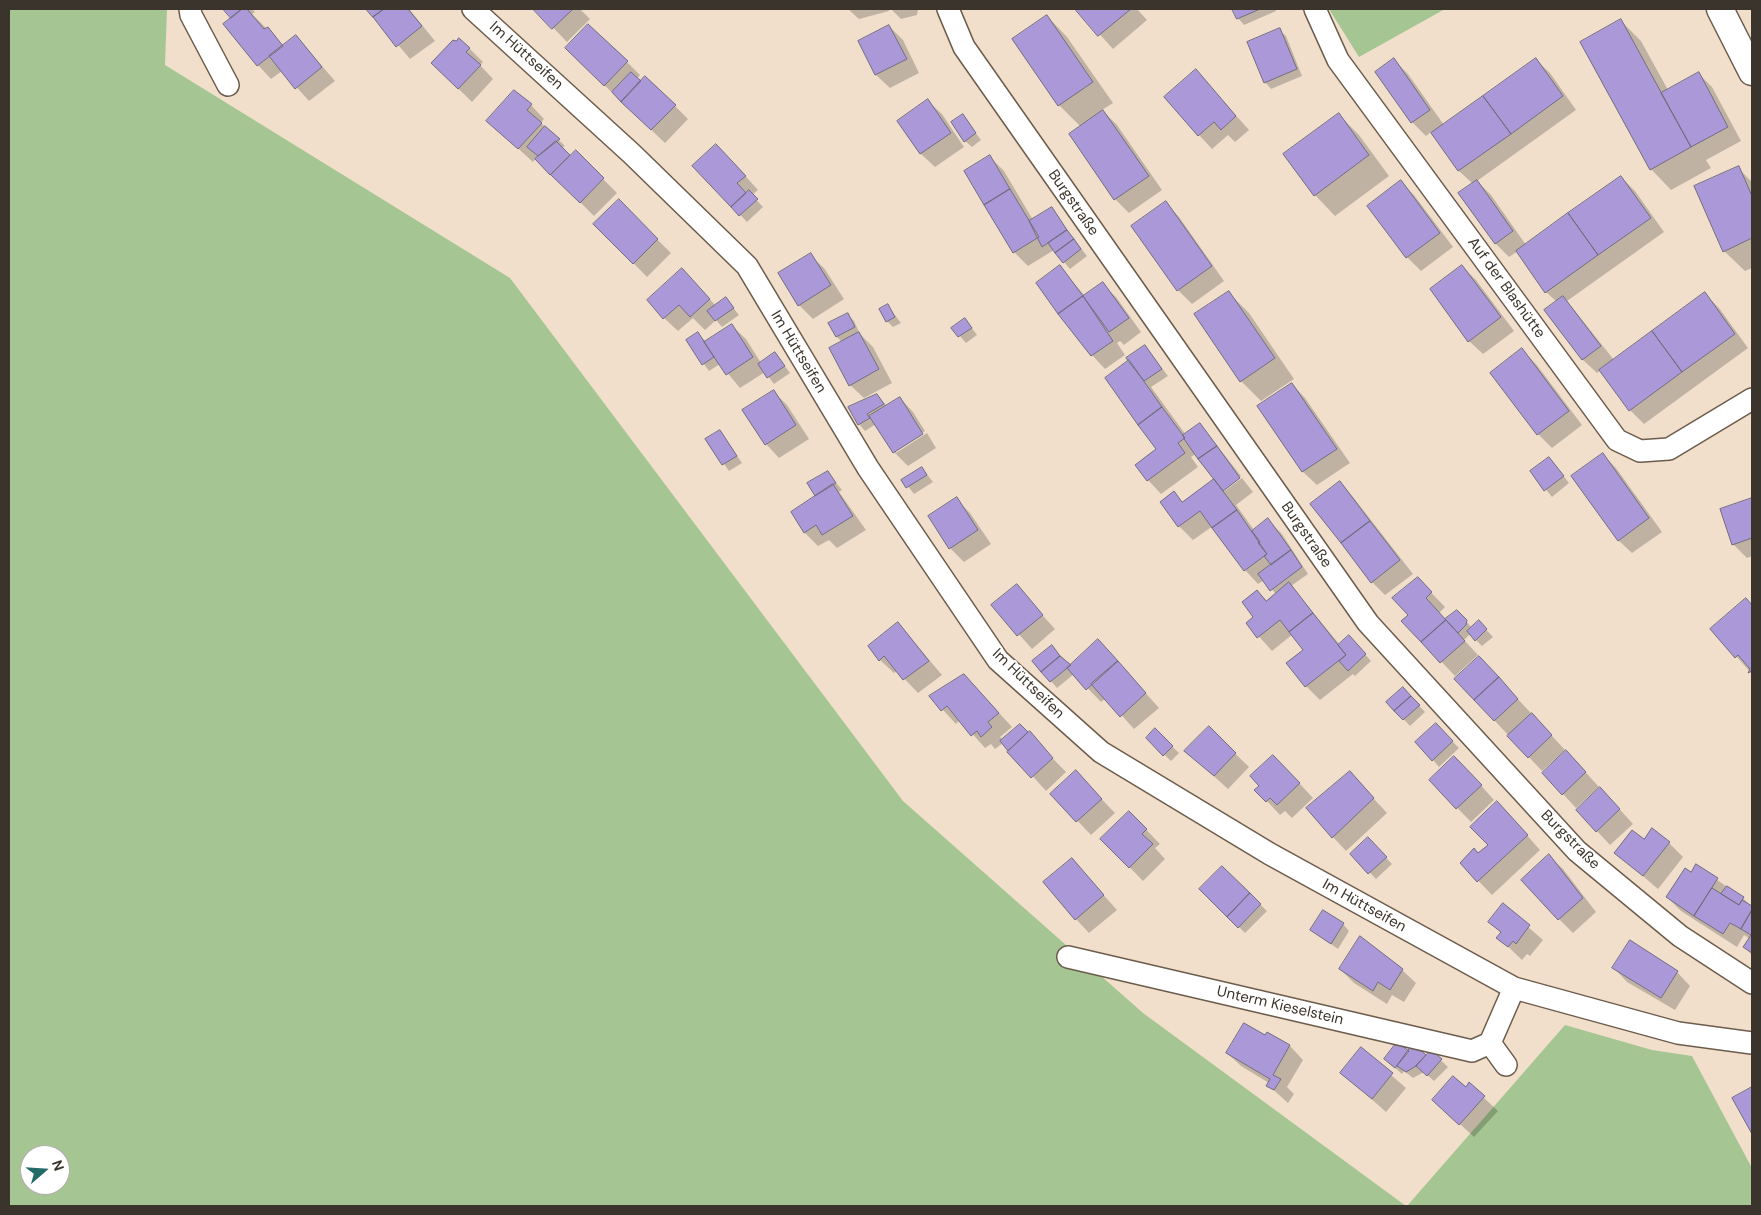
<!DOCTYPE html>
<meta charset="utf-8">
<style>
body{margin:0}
#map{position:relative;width:1761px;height:1215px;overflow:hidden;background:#f1dfcc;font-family:"DM Sans",sans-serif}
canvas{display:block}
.frame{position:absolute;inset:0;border:10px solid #3b342c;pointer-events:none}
.north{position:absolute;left:20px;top:1145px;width:50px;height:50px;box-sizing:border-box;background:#fff;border:1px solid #b1aeab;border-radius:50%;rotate:71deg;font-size:14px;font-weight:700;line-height:20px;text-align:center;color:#3b342c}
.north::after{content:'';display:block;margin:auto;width:18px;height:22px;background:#226c68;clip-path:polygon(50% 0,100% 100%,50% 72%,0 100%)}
</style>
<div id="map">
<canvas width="1761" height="1215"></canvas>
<div class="frame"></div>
<div class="north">N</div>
</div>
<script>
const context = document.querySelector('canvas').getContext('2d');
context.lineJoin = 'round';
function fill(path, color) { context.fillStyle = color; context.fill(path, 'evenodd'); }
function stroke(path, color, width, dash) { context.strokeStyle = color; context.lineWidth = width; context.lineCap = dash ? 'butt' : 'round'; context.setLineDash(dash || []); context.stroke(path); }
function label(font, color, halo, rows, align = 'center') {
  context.font = font + ' "DM Sans",sans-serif'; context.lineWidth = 4; context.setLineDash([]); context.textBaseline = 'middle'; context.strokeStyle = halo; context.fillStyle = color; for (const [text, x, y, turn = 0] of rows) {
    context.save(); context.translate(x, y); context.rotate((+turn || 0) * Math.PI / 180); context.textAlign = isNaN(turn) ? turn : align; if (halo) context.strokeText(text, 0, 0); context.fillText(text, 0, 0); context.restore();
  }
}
fill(new Path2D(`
 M9,9H167L165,65L510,278L903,801L1143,1013L1406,1206H9ZM30,1155H60V1185H30Z
 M1329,9H1445L1359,57Z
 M1565,1025L1652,1050L1692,1056L1752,1168V1206H1407Z`), '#a5c692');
fill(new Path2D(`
 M225,9H252L255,12L252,14L284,46L296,36L335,81L309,101L282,71L271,79L258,65L232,18Z
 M368,9H409L435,41L410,59Z
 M535,9H580L590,19L567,42Z
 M848,9H888L889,11L859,19Z
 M891,9H918L917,15L901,19Z
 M1077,9H1137L1147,20L1113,49Z
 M1234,9H1275L1276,11L1244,25L1238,18Z
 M1047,16L1067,37L1113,103L1102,110L1117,125L1162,190L1129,213L1115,199L1081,127L1059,105Z
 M1621,21L1641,41L1668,90L1699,74L1712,87L1741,141L1706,160L1711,168L1671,190L1651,169Z
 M889,26L903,40L919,73L890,88L876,75L859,41Z
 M1279,30L1286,36L1302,76L1271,89L1265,82Z
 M469,48L483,62L480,65L493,79L472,102L432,63Z
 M1394,60L1408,74L1444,125L1536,60L1550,73L1576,110L1477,181L1491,195L1526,245L1621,177L1635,191L1664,232L1567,301L1614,360L1705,294L1719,308L1748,348L1644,424L1630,410L1601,370L1597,373L1583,360L1546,310L1557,302L1546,292L1518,251L1509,257L1496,244L1473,184L1459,171L1431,132L1426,136L1412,122L1377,72Z
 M580,62H627L640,75L637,79L675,106L688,119L665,143Z
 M1196,71L1249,130L1235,142L1228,135L1212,149L1199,135Z
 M928,101L942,114L964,147L935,167L921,154L899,121Z
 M531,105L544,119L541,123L565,146L561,148L571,158L576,152L617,193L594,216L536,158L533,162L488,121Z
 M1339,115L1359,135L1389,176L1335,216L1315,195Z
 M963,116L981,140L972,147L965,141Z
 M990,157L1004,171L1033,220L1051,209L1087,256L1070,269L1054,250L1028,266L1014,252Z
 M730,159L758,190L752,195L763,207L747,222L694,166Z
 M1738,168L1752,182V268L1745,271L1724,251Z
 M1401,182L1414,195L1453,247L1421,271L1407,257L1369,206Z
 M618,201L671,253L647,277L595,224Z
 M1166,203L1179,217L1224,281L1192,304L1178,290Z
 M810,255L824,268L844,299L813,319L799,305Z
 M1462,266L1476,280L1514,331L1483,354L1469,341Z
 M1060,267L1085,296L1102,284L1116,297L1141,332L1124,345L1120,341L1117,343L1125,355L1105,369L1092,355Z
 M682,269L716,306L726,299L739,315L722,327L716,320L705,330L693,318L678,331L664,318Z
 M1229,293L1249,313L1294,379L1261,401L1241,381Z
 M887,305L901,323L893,327L887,321Z
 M847,314L854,321L860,334L873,347L892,383L864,398L850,385L842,342L837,337Z
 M965,319L977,335L966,343L953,328Z
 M732,326L746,339L761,363L775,353L790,373L774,384L765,372L740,388L720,364L709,371L687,341L698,334L706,342Z
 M1145,346L1168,376L1151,387L1186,435L1200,424L1241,476L1223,489V492L1242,478L1253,492L1236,505L1254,530L1268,520L1282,534L1308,574L1291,586L1340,645L1355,643L1371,661L1355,676L1353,674L1320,700L1306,686L1305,650L1293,634L1272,651L1247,623L1255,617L1257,591L1267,601L1276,594L1264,580L1258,584L1245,570L1213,526L1193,540L1179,526L1162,502L1174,493L1183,503L1215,480L1196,454L1191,457L1198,467L1161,494L1148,480L1158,450L1130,361Z
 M1522,350L1536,364L1582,425L1552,448L1538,434Z
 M1292,384L1305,398L1350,463L1317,485L1303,472L1259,406Z
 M774,392L787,405L809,439L779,458L766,444Z
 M877,395L887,406L900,398L913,412L925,431L896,450V453L927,433L936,448L908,466L894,452L876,424L865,431L859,424Z
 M720,431L742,463L729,471L707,440Z
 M1603,455L1616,468L1662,532L1632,553L1618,540Z
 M1549,458L1569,483L1552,497L1531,471Z
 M922,468L933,482L914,494L903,480Z
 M828,473L842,490L839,492L866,530L837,548L829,540L818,546L805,533L792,512L817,496Z
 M1340,483L1353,497L1413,574L1385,595L1372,582Z
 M956,499L970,513L991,544L964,562L950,548Z
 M1752,499V556L1747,558L1733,544L1721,510Z
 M1418,579L1445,607L1439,613L1446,620L1457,611L1472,628L1479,622L1493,637L1482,646L1470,634L1464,640L1478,655L1455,676L1403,621L1409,615Z
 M1016,586L1055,629L1032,649L993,605Z
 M1746,599L1752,605V674L1712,629Z
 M898,623L942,675L918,693L897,671L894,673L880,660Z
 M1098,640L1159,708L1134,729L1106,698L1101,702L1074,674L1057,688L1051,681L1052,647L1071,666Z
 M1492,671L1565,750L1542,771L1494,720Z
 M964,675L1012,727L1000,737L1003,740L1020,725L1066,772L1046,791L1003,743L995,749L991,744L985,748L960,720L956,724L931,697Z
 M1403,689L1425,712L1410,726L1388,702Z
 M1209,728L1249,767L1228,789L1186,751Z
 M1155,730L1179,753L1171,761L1147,738Z
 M1442,731L1459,748L1439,767L1433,760Z
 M1580,766L1599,787L1576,808L1563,794Z
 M1287,770L1313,798L1292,818L1285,811L1280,815L1267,801L1261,786Z
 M1468,771L1494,800L1471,822L1430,780Z
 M1350,773L1387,813L1346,851L1333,837Z
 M1089,786L1115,813L1091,835L1052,794Z
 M1614,803L1633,824L1610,845L1597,831Z
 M1129,812L1160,844L1155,848L1165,859L1143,881L1102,839Z
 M1511,817L1540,850L1492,895L1461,863L1479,855L1490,845Z
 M1368,839L1392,864L1376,879L1352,854Z
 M1644,840L1669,843L1683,857L1658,889L1616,853Z
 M1549,856L1563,869L1596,912L1573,933L1559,919Z
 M1072,860L1117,910L1089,933L1076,919Z
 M1697,866L1743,898L1752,907V955L1744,947L1750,939L1744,935L1737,947L1681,911L1667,897Z
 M1200,889L1249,894L1267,911L1245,933Z
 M1503,905L1543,940L1530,956L1527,954L1522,960L1498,937L1501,933L1490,921Z
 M1343,924L1349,931L1338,949L1311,930Z
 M1614,968L1677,972L1690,986L1675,1010L1627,982Z
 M1340,969L1402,970L1416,983L1404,1002L1392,995L1387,1004L1354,983Z
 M1267,1033L1290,1046L1303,1060L1287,1087L1294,1094L1288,1103L1268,1085L1269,1083L1241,1066L1227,1053L1265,1037Z
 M1414,1046L1426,1056L1431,1051L1448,1067L1434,1081L1424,1072L1413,1078L1404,1071L1402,1074L1385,1059L1409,1053Z
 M1361,1049L1406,1088L1386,1112L1342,1073Z
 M1469,1084L1498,1111L1474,1137L1448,1113Z`), '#0003');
const building = new Path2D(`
 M223,9H242L231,18Z
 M242,9H247L264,29L268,27L283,46L257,66L223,24Z
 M366,9H384L373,17Z
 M384,9H408L422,26L396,47L373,17Z
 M533,9H573L552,29Z
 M1075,9H1131L1098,36Z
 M1232,9H1260L1237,19Z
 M1047,15L1093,82L1058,106L1012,39Z
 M1621,19L1691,147L1650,170L1580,42Z
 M588,24L628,61L604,86L565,48Z
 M889,25L907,59L875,75L858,41Z
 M1280,28L1297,69L1264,83L1247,42Z
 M296,35L322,67L295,89L269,56Z
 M459,38L470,48L466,52L481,65L458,89L431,63L453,40L456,41Z
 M1394,58L1430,110L1411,123L1375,72Z
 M1536,58L1563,96L1511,134L1483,96Z
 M1196,69L1236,116L1221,130L1214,122L1198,136L1164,97Z
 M631,72L641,81L621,102L612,92Z
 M1699,72L1728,127L1691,147L1661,93Z
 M645,76L676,105L651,130L621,102Z
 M514,90L532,104L527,110L542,123L518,149L486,121Z
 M1483,96L1511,134L1458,171L1431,133Z
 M928,99L951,133L920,154L897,121Z
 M1103,110L1149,176L1114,200L1069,134Z
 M1339,113L1369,155L1314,196L1283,154Z
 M963,114L976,133L964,142L951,122Z
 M545,126L560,139L538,156L527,147Z
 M556,141L570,155L550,175L535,159Z
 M716,144L746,176L737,183L746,193L731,207L692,166Z
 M576,150L604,178L580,203L551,175Z
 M990,155L1010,189L984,205L964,171Z
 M1739,166L1752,196V238L1723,252L1694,186Z
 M1621,176L1651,218L1598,255L1568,213Z
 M1401,180L1440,233L1406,258L1367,206Z
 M1477,180L1513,231L1495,244L1458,193Z
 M1010,189L1039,237L1013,253L984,205Z
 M749,190L758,199L739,216L731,207Z
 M619,199L658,239L633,264L593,224Z
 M1166,201L1212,266L1177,291L1131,226Z
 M1052,207L1067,230L1042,247L1029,221Z
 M1568,213L1598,255L1545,293L1516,251Z
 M1067,230L1074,239L1055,253L1048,243Z
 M1074,239L1081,249L1063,263L1055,253Z
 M811,253L831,285L798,306L778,273Z
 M1060,265L1083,296L1058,314L1036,283Z
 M1462,265L1501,317L1468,342L1430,289Z
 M682,268L710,299L690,317L679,305L663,319L647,300Z
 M1103,282L1129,318L1109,332L1083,296Z
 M1229,291L1275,358L1240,382L1194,314Z
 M1705,292L1735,334L1682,372L1652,331Z
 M1083,296L1113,341L1091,356L1058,314Z
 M1563,296L1601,346L1582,360L1544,310Z
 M726,297L734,308L715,321L707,311Z
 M888,304L895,317L886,322L879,309Z
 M848,313L855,327L836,337L828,323Z
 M965,318L972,328L958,337L951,328Z
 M732,324L753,357L726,375L704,342Z
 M1652,331L1682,372L1629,411L1599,370Z
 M698,332L714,357L702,365L686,340Z
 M859,332L879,369L849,386L829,348Z
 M1145,345L1162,369L1144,381L1126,358Z
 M1522,348L1569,411L1537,435L1490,373Z
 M775,352L785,366L767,378L758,364Z
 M1129,360L1162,407L1138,425L1105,378Z
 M1292,383L1337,449L1302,472L1257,406Z
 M774,390L796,425L765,445L742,410Z
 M877,394L884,404L867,414L870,418L858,425L848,407Z
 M900,397L923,434L893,453L869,416Z
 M1162,407L1185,438L1178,443L1185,453L1147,481L1135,465L1156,449L1138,425Z
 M1200,423L1217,446L1198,459L1184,439L1183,435Z
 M720,430L737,456L722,465L705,439Z
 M1217,446L1240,478L1223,491L1198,459Z
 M1603,453L1649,518L1618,541L1571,476Z
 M1549,457L1564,476L1544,491L1530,471Z
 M922,467L927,475L906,488L901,480Z
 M828,471L836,483L815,496L807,483Z
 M1214,479L1237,510L1212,528L1200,511L1178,527L1160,502L1174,491L1182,502Z
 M1340,481L1370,521L1341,543L1310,504Z
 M833,484L853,516L822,535L816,525L804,533L791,512Z
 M957,497L978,530L949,549L928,516Z
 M1752,498V538L1732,545L1720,509Z
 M1237,510L1267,554L1244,571L1212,528Z
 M1268,518L1291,550L1271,565L1264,556L1267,554L1258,543L1260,542L1252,531Z
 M1370,521L1400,560L1371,583L1341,543Z
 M1291,550L1302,567L1270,591L1258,574Z
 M1418,577L1432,592L1426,598L1446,620L1421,642L1401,621L1408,615L1392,598Z
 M1289,582L1313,613L1289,632L1280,620L1257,638L1246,623L1253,617L1242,602L1257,590L1266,601Z
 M1017,584L1043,615L1017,636L991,605Z
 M1746,598L1752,605V671L1748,673L1750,669L1738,655L1735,658L1710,629Z
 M1457,610L1467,620L1466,625L1458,633L1445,619Z
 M1313,613L1346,655L1305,687L1286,663L1303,650L1289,632Z
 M1446,620L1465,641L1440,663L1421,642Z
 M1479,620L1487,629L1475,641L1467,631Z
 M898,622L929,661L903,680L884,656L879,661L868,646Z
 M1349,635L1366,654L1348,671L1339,661L1346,655L1338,645Z
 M1098,639L1118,661L1086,690L1067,668Z
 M1052,645L1060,656L1041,672L1032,661Z
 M1060,656L1071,665L1050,682L1041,672Z
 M1479,656L1499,677L1474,700L1454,679Z
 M1118,661L1146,693L1120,717L1091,684Z
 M964,674L999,713L988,722L992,727L981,737L977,731L971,736L947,706L941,711L929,696Z
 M1499,677L1518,699L1494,721L1474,700Z
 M1403,687L1411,696L1394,711L1386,702Z
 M1411,696L1420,705L1403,720L1394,711Z
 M1532,713L1552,735L1528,758L1507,736Z
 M1436,723L1453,741L1432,761L1415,742Z
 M1020,724L1028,732L1008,751L1000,741Z
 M1209,726L1236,753L1214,776L1184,751Z
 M1155,728L1173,746L1163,756L1146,738Z
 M1030,731L1053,758L1031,778L1007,752Z
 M1566,750L1586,772L1562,795L1542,773Z
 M1273,755L1300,783L1277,805L1270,798L1266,802L1254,790L1259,786L1250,776Z
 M1454,756L1482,785L1456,809L1429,780Z
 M1076,770L1102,799L1076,822L1050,794Z
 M1350,771L1374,798L1332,838L1306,808Z
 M1600,787L1620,809L1596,832L1576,810Z
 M1497,801L1528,835L1477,882L1460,863L1474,848L1478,853L1488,845L1470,827Z
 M1129,811L1147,829L1142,834L1153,844L1129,868L1100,839Z
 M1652,828L1670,842L1643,876L1614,853L1632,830L1644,839Z
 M1368,837L1387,857L1368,874L1350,854Z
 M1549,854L1583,898L1558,920L1521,880Z
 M1072,858L1104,895L1075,920L1043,882Z
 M1696,864L1718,878L1694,916L1666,897L1685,868L1691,872Z
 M1222,866L1250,893L1227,917L1199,889Z
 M1727,886L1744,897L1739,905L1721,894Z
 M1712,888L1739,905L1742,900L1752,906V910L1741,929L1730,923L1723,934L1694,916Z
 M1250,893L1261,904L1238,928L1227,917Z
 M1503,903L1530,925L1516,944L1513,941L1508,947L1496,938L1501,932L1488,922Z
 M1323,910L1344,923L1331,944L1310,930Z
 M1752,910V953L1743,947L1751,935L1741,929Z
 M1360,936L1403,969L1390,990L1378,982L1373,991L1339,969Z
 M1630,940L1678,971L1661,998L1612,968Z
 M1244,1023L1265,1035L1267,1032L1290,1045L1273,1075L1281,1079L1274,1090L1266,1086L1270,1079L1226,1053Z
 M1397,1042L1409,1051L1395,1068L1384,1059Z
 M1413,1044L1426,1055L1416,1066L1406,1072L1397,1066Z
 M1361,1047L1393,1073L1372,1099L1340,1073Z
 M1431,1050L1442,1059L1427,1076L1416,1066Z
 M1453,1076L1466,1087L1469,1082L1485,1096L1459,1125L1432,1100Z
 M1752,1087V1134L1732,1098Z`);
fill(building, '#aa98d8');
stroke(building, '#716c80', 1);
const minor = new Path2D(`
 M190,9L191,15L228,85
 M473,9L632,154L747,266L868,468L998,660L1101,752L1270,854L1514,988L1678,1033L1752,1043
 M948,9L964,47L1368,623L1577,851L1680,936L1752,983
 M1315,9L1338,60L1617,440L1640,451L1669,449L1752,399
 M1068,957L1472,1051L1490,1043
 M1506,1065L1490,1043L1514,988`);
const tertiary = new Path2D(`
 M1720,9L1752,72`);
stroke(minor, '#6c5c4c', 24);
stroke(tertiary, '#6c5c4c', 29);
stroke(minor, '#fff', 21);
stroke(tertiary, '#fff', 26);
label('15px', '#3b342c', '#fff', [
 ["Im Hüttseifen",526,56,42],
 ["Burgstraße",1073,203,55],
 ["Auf der Blashütte",1506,288,54],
 ["Im Hüttseifen",798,352,59],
 ["Burgstraße",1306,535,55],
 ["Im Hüttseifen",1028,684,44],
 ["Burgstraße",1570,840,45],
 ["Im Hüttseifen",1364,906,29],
 ["Unterm Kieselstein",1280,1006,13]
]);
</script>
